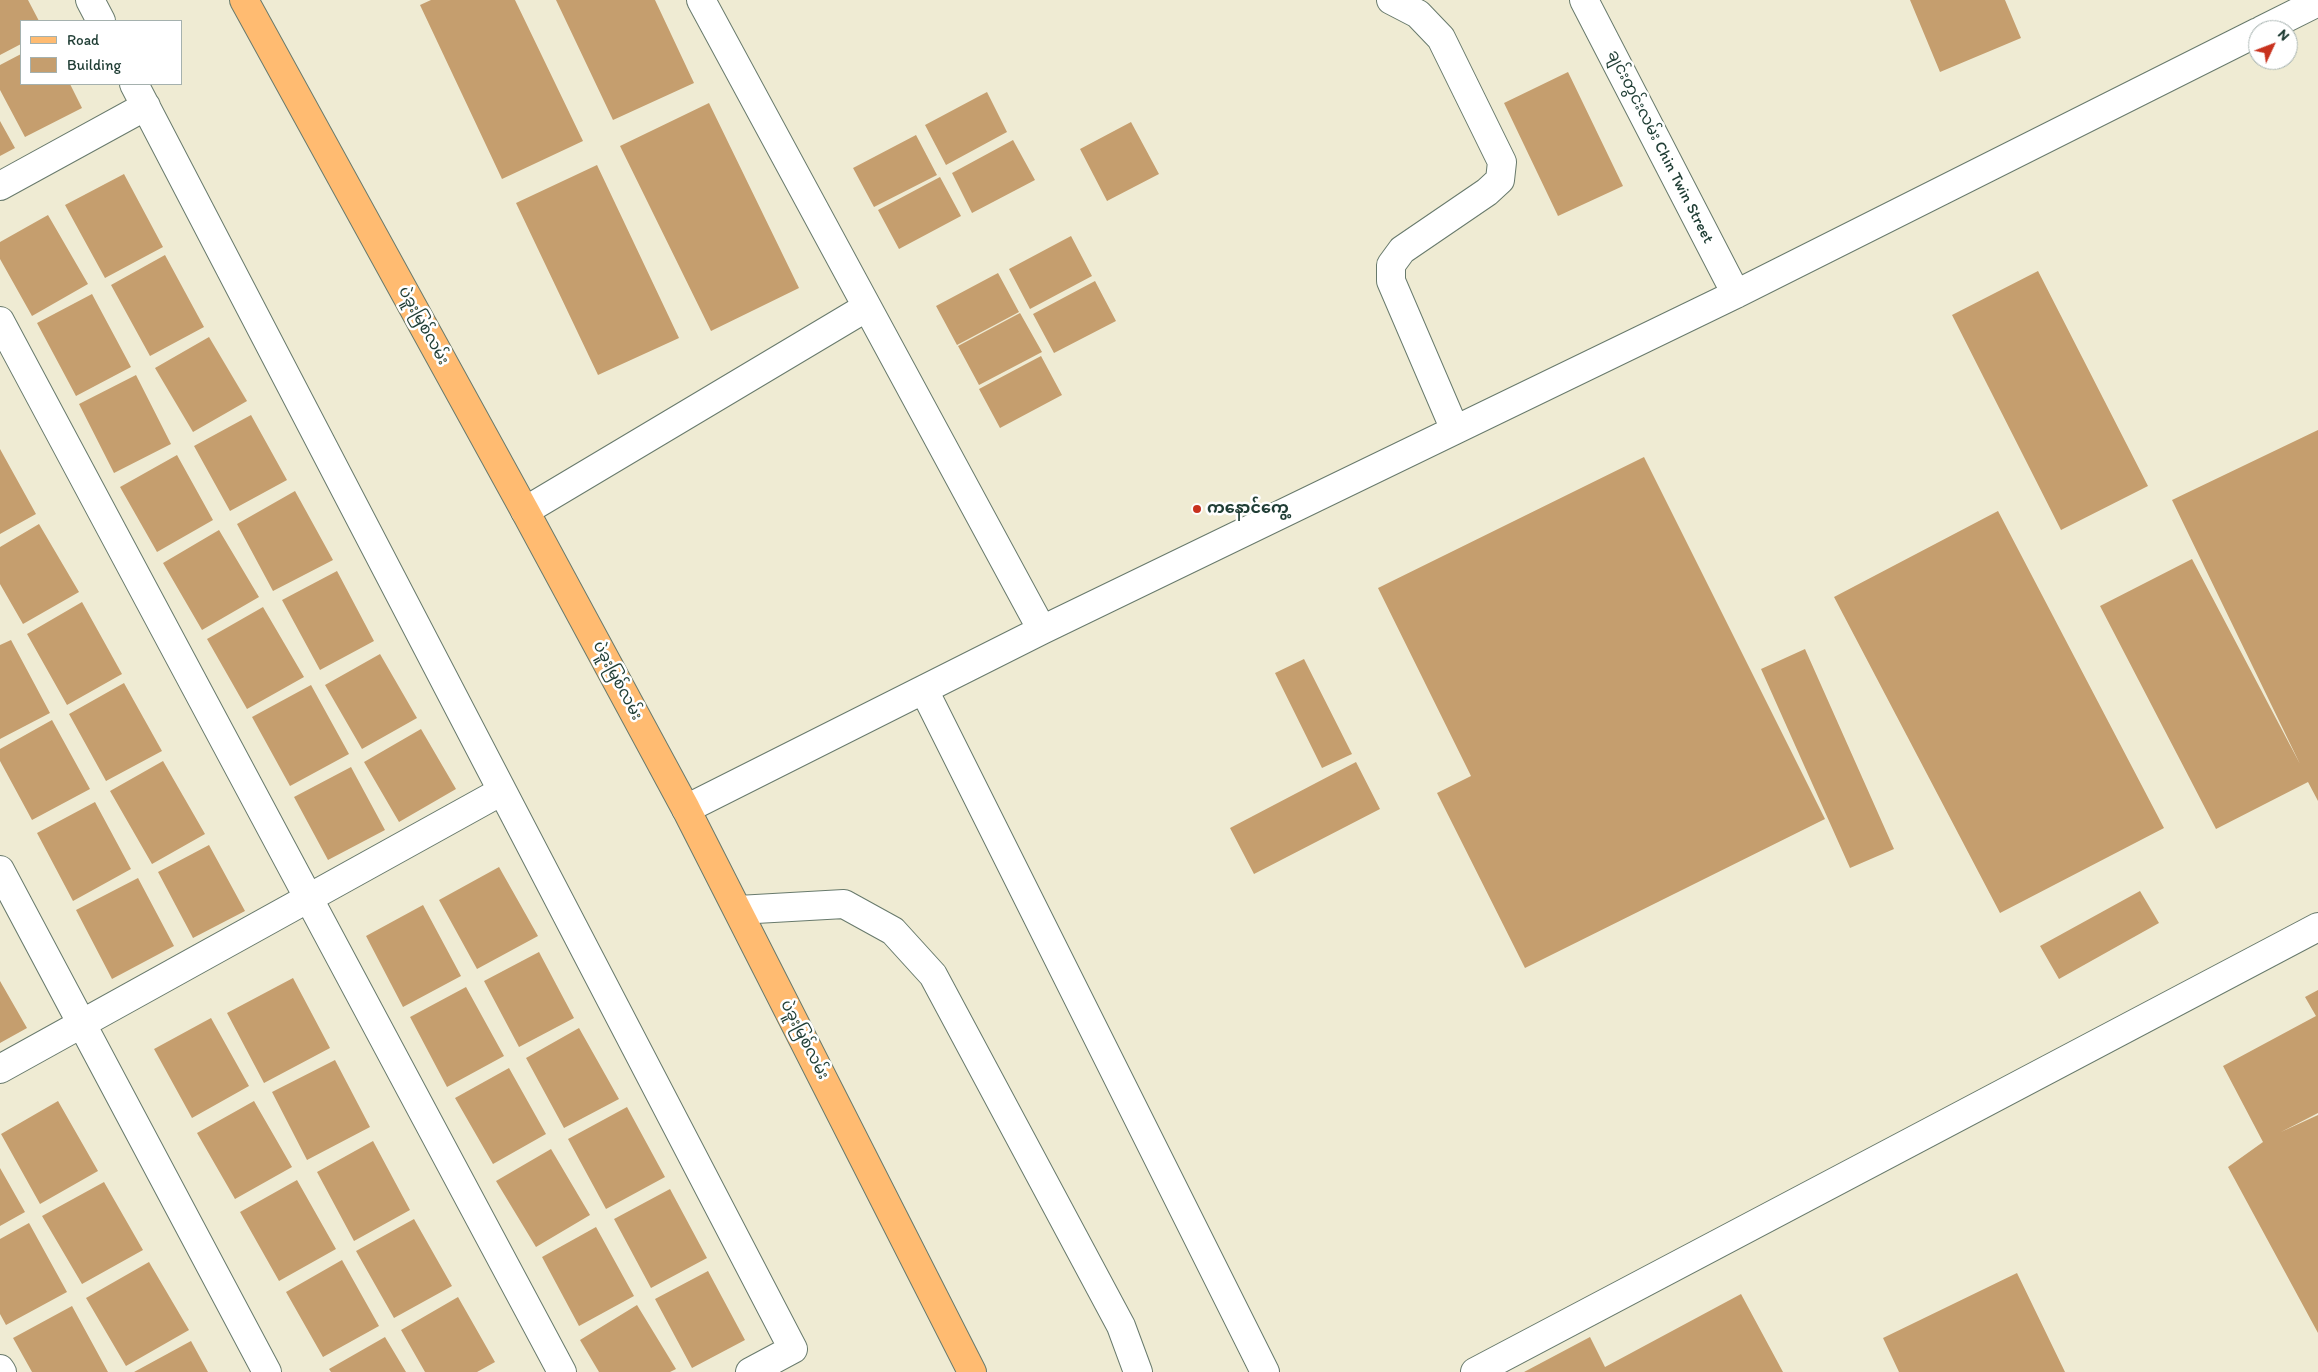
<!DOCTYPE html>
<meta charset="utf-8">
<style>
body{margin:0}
#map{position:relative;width:2318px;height:1372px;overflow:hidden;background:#efebd3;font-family:Itim,sans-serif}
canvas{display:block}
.legend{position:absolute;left:20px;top:20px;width:162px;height:65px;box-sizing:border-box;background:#fff;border:1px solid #a5b1ae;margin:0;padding:6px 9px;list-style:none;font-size:15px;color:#1f3d34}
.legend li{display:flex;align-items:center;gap:10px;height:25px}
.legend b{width:25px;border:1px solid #a5b1ae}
.north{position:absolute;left:2248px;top:20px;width:50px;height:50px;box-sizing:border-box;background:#fff;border:1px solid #a5b1ae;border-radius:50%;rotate:47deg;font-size:14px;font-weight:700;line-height:20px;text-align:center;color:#1f3d34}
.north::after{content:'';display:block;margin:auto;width:18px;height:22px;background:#c8321e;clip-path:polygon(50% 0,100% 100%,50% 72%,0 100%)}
</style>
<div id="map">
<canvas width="2318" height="1372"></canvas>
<ul class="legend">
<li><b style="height:6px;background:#ffbb71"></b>Road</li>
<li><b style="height:14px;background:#c59e6e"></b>Building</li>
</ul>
<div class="north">N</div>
</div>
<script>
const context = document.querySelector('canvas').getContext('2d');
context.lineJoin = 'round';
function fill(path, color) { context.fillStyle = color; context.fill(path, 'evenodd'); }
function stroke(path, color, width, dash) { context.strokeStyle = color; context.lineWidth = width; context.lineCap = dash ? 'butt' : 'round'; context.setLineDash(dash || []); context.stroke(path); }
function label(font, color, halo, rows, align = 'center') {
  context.font = font + ' Itim,"Noto Sans Myanmar",sans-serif'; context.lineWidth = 5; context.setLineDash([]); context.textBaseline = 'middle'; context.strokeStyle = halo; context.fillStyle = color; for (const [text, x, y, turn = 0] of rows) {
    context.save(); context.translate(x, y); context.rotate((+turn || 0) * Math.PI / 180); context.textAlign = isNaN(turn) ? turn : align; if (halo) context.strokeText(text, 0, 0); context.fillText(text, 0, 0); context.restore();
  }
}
fill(new Path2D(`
 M0,0H28L39,21H21V44L0,55Z
 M431,0H515L583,141L502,179L420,5Z
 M556,0H655L694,83L613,120Z
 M1910,0H2005L2021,38L1940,72Z
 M21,54V84H70L82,108L25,137L0,90V65Z
 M1568,72L1623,186L1558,216L1504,103Z
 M987,92L1007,132L946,165L925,125Z
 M709,103L799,288L711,331L620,146Z
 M0,121L15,148L0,156Z
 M1131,122L1159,174L1107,201L1080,149Z
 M916,135L937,175L874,207L853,168Z
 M1013,140L1035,180L972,213L952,173Z
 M597,165L679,338L598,375L516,203Z
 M124,174L163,247L105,278L65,205Z
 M940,177L961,216L899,249L878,210Z
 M48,215L88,284L32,316L0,259V242Z
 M1071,236L1092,276L1030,309L1009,269Z
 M165,255L204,327L150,356L111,285Z
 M2038,271L2148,486L2061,530L1952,315Z
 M998,273L1019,312L957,345L936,306Z
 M1095,281L1116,321L1054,353L1033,314Z
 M92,294L131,367L76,396L37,323Z
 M1020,313L1042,352L979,385L958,346Z
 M209,337L247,401L193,432L155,368Z
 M1041,356L1062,395L1000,428L979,389Z
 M136,375L171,444L114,473L79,404Z
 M251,415L287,480L230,511L194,446Z
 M2318,430V801L2308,782L2216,829L2100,606L2192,559L2300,764L2172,500Z
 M0,449L36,514L0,534Z
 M177,455L213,520L157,552L120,487Z
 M1644,457L1825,819L1525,968L1437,793L1471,776L1378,588Z
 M295,491L333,560L273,591L237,524Z
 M1998,511L2164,828L2000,913L1834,597Z
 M39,524L79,592L23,624L0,584V547Z
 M219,530L259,597L202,630L163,563Z
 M337,571L374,641L320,670L282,600Z
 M82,602L122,674L67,705L27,634Z
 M263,607L304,677L247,709L207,639Z
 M11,640L50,713L0,739V645Z
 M1805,649L1894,849L1850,868L1761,669Z
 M380,654L417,718L362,749L325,685Z
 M1304,659L1352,754L1322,768L1275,673Z
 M124,683L162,751L106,781L69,714Z
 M311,685L349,754L290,786L252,717Z
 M52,720L90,789L32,820L0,761V749Z
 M421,729L456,789L399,822L364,762Z
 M163,761L205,834L152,864L110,791Z
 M1356,762L1380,809L1254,874L1230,828Z
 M351,767L385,830L328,860L294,797Z
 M95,802L131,869L73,901L37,833Z
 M209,845L245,911L193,938L158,872Z
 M499,867L538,936L477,969L439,900Z
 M138,878L174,946L112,979L76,910Z
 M2140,891L2159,923L2059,979L2040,946Z
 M423,905L461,976L403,1007L366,936Z
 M539,952L574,1018L519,1047L484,981Z
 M293,978L330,1048L264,1083L227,1013Z
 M0,981L27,1028L0,1043Z
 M466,987L504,1056L447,1087L410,1017Z
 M2318,990V1113L2281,1132L2318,1115V1333L2228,1167L2263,1142L2223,1066L2316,1016L2305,997Z
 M211,1018L249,1086L192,1118L154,1049Z
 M579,1028L619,1099L564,1128L526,1058Z
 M335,1060L370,1127L307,1160L272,1092Z
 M509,1068L546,1134L493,1164L455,1098Z
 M58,1101L98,1171L40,1204L1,1134Z
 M254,1101L292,1167L235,1199L197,1133Z
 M627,1107L665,1177L606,1209L568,1139Z
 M373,1141L410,1210L354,1241L317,1172Z
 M551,1149L590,1215L536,1247L496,1181Z
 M0,1168L25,1212L0,1226Z
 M297,1180L336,1249L279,1281L240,1212Z
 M104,1182L143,1250L82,1284L42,1216Z
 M670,1189L707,1258L651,1288L614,1219Z
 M414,1219L452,1286L394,1318L356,1251Z
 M29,1223L67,1292L6,1325L0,1314V1239Z
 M596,1227L634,1296L579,1326L542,1257Z
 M342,1260L379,1326L323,1357L286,1292Z
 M149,1262L189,1330L126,1366L86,1298Z
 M708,1271L745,1340L692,1368L655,1299Z
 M2017,1273L2065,1372H1899L1883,1338Z
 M1741,1294L1783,1372H1524L1590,1337L1605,1367Z
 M458,1297L495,1362L477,1372H425L401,1330Z
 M637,1305L676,1369L670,1372H599L580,1340Z
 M72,1306L108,1372H32L13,1338Z
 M385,1337L406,1372H331L329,1369Z
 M191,1341L208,1372H134Z`), '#c59e6e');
const minor = new Path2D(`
 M90,0L101,21
 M701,0L1042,630
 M1391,0L1418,14L1441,38L1502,162L1500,180L1487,192L1402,250L1391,265V281L1455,430
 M1584,0L1736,294
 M2262,30L2318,2
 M134,84L793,1349L750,1372
 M0,186L146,106
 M0,321L562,1372
 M525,511L867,307
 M924,690L1265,1372
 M686,809L1042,630L1736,294L2258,32
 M0,870L267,1372
 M738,910L844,904L893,931L933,975L1121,1326L1138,1372
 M0,1069L502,791
 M0,1369L2,1372
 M1475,1372L2318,927`);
const major = new Path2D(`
 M244,0L525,511L686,809L972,1372`);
stroke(minor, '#687a6c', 30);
stroke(major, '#687a6c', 30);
stroke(minor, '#fff', 28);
stroke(major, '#ffbb71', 28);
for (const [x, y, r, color] of [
 [1197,509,5,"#c8321e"]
]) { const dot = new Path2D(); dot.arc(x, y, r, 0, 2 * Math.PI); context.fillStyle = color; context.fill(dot); stroke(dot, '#fff', 2); }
label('16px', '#1f3d34', '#fff', [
 ["ချင်းတွင်းလမ်း Chin Twin Street",1660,147,63],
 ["ပဲခူးမြစ်လမ်း",423,326,61],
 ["ပဲခူးမြစ်လမ်း",617,681,62],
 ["ပဲခူးမြစ်လမ်း",804,1040,63]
]);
label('bold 16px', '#1f3d34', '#fff', [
 ["ကနောင်ကွေ့",1207,509]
], 'left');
</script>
